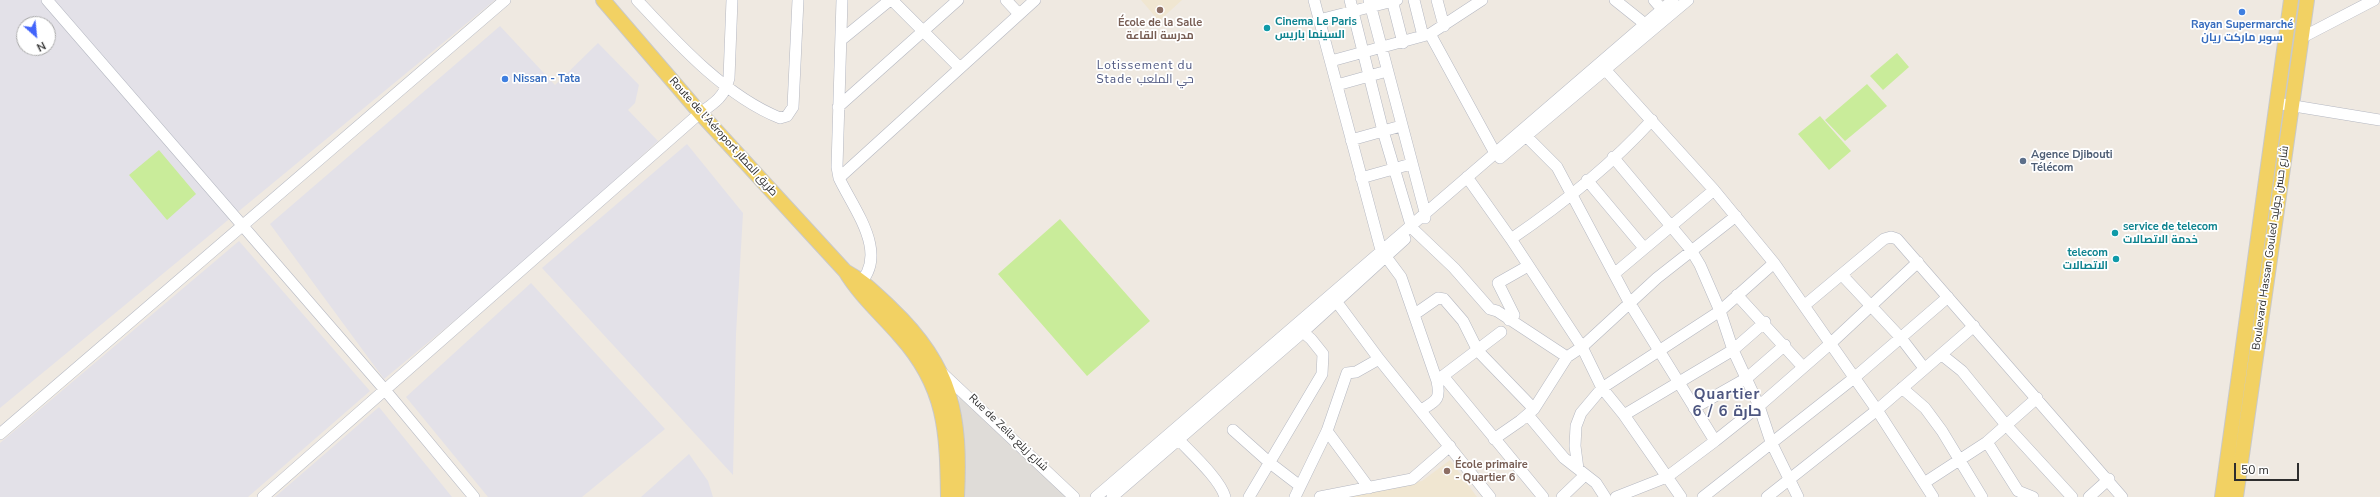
<!DOCTYPE html>
<meta charset="utf-8">
<style>
body{margin:0}
#map{position:relative;width:2380px;height:497px;overflow:hidden;background:#efe9e1;font-family:"Nunito Sans",sans-serif}
canvas{display:block}
.north{position:absolute;left:16px;top:16px;width:40px;height:40px;box-sizing:border-box;background:#fff;border:1px solid #ababab;border-radius:50%;rotate:153deg;font-size:11px;font-weight:700;line-height:16px;text-align:center;color:#2e2e2e}
.north::after{content:'';display:block;margin:auto;width:14px;height:18px;background:#4264fb;clip-path:polygon(50% 0,100% 100%,50% 72%,0 100%)}
.scale{position:absolute;left:2234px;top:463px;width:65px;height:18px;box-sizing:border-box;border:2px solid #2e2e2e;border-top:0;padding-left:5px;font-size:12px;line-height:14px;white-space:nowrap;color:#2e2e2e;-webkit-text-stroke:3px #fff;paint-order:stroke}
</style>
<div id="map">
<canvas width="2380" height="497"></canvas>
<div class="north">N</div>
<div class="scale">50 m</div>
</div>
<script>
const context = document.querySelector('canvas').getContext('2d');
context.lineJoin = 'round';
function fill(path, color) { context.fillStyle = color; context.fill(path, 'evenodd'); }
function stroke(path, color, width, dash) { context.strokeStyle = color; context.lineWidth = width; context.lineCap = dash ? 'butt' : 'round'; context.setLineDash(dash || []); context.stroke(path); }
function label(font, color, halo, rows, align = 'center') {
  context.font = font + ' "Nunito Sans",Cairo,sans-serif'; context.lineWidth = 3.5; context.setLineDash([]); context.textBaseline = 'middle'; context.strokeStyle = halo; context.fillStyle = color; for (const [text, x, y, turn = 0] of rows) {
    context.save(); context.translate(x, y); context.rotate((+turn || 0) * Math.PI / 180); context.textAlign = isNaN(turn) ? turn : align; if (halo) context.strokeText(text, 0, 0); context.fillText(text, 0, 0); context.restore();
  }
}
fill(new Path2D(`
 M0,0H495L0,408ZM24,24H48V48H24Z
 M500,26L555,85L598,43L639,85L635,103L628,110L658,141L523,264L384,379L270,224Z
 M687,144L743,213L736,334L733,475L542,268Z
 M239,241L370,391L248,497H0V443Z
 M531,283L665,429L582,497H488L406,397Z
 M379,407L452,497H275Z
 M689,454L708,481L713,497H641Z`), '#e3e1e8');
fill(new Path2D(`
 M1141,0H1182L1159,21Z
 M1450,460L1477,497H1346L1422,481Z`), '#f0e6d1');
fill(new Path2D(`
 M1897,53L1909,67L1883,90L1870,76Z
 M1867,84L1887,106L1845,141L1825,120Z
 M1820,116L1851,151L1829,170L1798,134Z
 M159,150L196,194L167,220L129,175Z
 M1060,219L1150,321L1087,376L998,274Z`), '#c9ec9a');
fill(new Path2D(`
 M959,390L1066,497H962Z`), '#dfdcd8');
const minor = new Path2D(`
 M47,0L385,390L474,497
 M637,0C677,43 725,96 780,118L787,116L793,107L798,0
 M842,0L837,167L839,178C854,210 892,256 856,287
 M892,0L960,68
 M1006,0L1019,14
 M1314,0L1381,250L1401,277L1437,381C1441,400 1436,401 1421,410
 M1350,0L1383,131L1411,225
 M1369,0L1425,212V218
 M1392,0L1403,43
 M1414,0L1423,36
 M1437,0L1444,26
 M1615,0L1645,24
 M1654,0L1667,15
 M1319,20L1397,0
 M1430,34L1495,153
 M2301,38L2374,0
 M841,40L890,0
 M1331,61L1430,34L1482,0
 M1601,65L1714,190L1774,263L1877,410L1933,497
 M1337,85L1387,71
 M2276,103L2380,120
 M838,107L958,0
 M1521,131L1557,167L1629,302L1715,441
 M1351,140L1401,126
 M1613,157L1691,250L1700,265L1720,311L1733,350L1759,406L1771,442L1798,497
 M1500,158L1688,0
 M1467,177L1511,239L1582,347L1602,388L1624,415L1681,497
 M839,178L1035,0
 M1361,178L1411,164
 M1587,180L1644,248
 M1414,230L1454,268L1490,309L1497,311L1567,357
 M1511,239C1561,205 1611,165 1652,120
 M1614,274L1714,190
 M1842,275L1901,338L1924,368
 M1737,295L1803,367
 M1333,297L1379,359L1490,497
 M1805,305L1884,239L1891,237L1897,239L2122,497
 M1415,314L1438,298L1444,299L1463,321L1478,351L1534,409
 M1509,320L1514,315L1498,283L1528,266
 M1942,355L1962,371L2006,425L2072,497
 M939,370L1074,497
 M1443,376L1543,497
 M1439,379L1501,332
 M1902,388L1925,408L1942,431L1982,497
 M1694,408L1747,378L1785,345
 M1528,415L1564,458L1596,483L1605,497
 M1624,415L1733,350L1765,322
 M1233,430L1270,463L1300,486
 M1327,431L1369,488
 M0,434L505,0
 M1178,439C1191,453 1220,479 1225,497
 M1494,439L1520,421L1534,409L1567,357L1582,347L1657,278L1736,216
 M1987,442L2018,491L2033,497
 M1578,469L1575,446L1576,426L1581,413L1602,388L1720,311L1774,263
 M1924,483L1987,442L2037,398
 M263,497L700,113C715,103 725,96 729,78L732,0
 M1096,497L1673,0
 M1112,497L1303,332L1405,239
 M1249,497L1322,374L1323,354L1311,339L1298,328
 M1295,497L1327,431L1347,373L1356,372L1379,359
 M1320,497L1412,479L1450,446
 M1562,497L1585,475
 M1616,497L1667,477L1715,441L1759,406L1830,344L1918,262
 M1703,497L1854,378L1948,297
 M1767,497L1877,410L1974,326
 M2089,497L2109,479`);
const major = new Path2D(`
 M603,0L700,113L845,271C860,296 881,314 900,336C946,387 947,432 948,497
 M845,271C864,281 877,295 892,309C953,367 961,417 957,497
 M2222,497L2291,0
 M2236,497L2307,0`);
stroke(minor, '#b4b7c1', 12);
stroke(major, '#c9c9c9', 16);
stroke(minor, '#fff', 11);
stroke(major, '#f2d163', 14);
for (const [x, y, r, color] of [
 [1160,10,4,"#8d6e63"],
 [2242,12,4,"#3f7fe0"],
 [1267,28,4,"#0f9aa8"],
 [505,79,4,"#3f7fe0"],
 [2023,161,4,"#5c6f8a"],
 [2115,233,4,"#0f9aa8"],
 [2116,259,4,"#0f9aa8"],
 [1447,471,4,"#8d6e63"]
]) { const dot = new Path2D(); dot.arc(x, y, r, 0, 2 * Math.PI); context.fillStyle = color; context.fill(dot); stroke(dot, '#fff', 1.5); }
label('bold 11px', '#0d838f', '#fff', [
 ["Cinema Le Paris",1275,22],
 ["السينما باريس",1275,35],
 ["service de telecom",2123,227],
 ["خدمة الاتصالات",2123,240],
 ["telecom",2108,253,"right"],
 ["الاتصالات",2108,266,"right"]
], 'left');
label('bold 11px', '#785e54', '#fff', [
 ["École de la Salle",1160,23],
 ["مدرسة القاعة",1160,36],
 ["École primaire",1455,465,"left"],
 ["- Quartier 6",1455,478,"left"]
]);
label('bold 11px', '#366cbe', '#fff', [
 ["Rayan Supermarché",2242,25],
 ["سوبر ماركت ريان",2242,38],
 ["Nissan - Tata",513,79,"left"]
]);
label('11px', '#2e2e2e', '#fff', [
 ["Route de l'Aéroport طريق المطار",723,137,48],
 ["Boulevard Hassan Gouled شارع حسن جوليد",2271,248,-82],
 ["Rue de Zeila شارع زيلع",1008,433,44]
]);
label('bold 11px', '#4e5e75', '#fff', [
 ["Agence Djibouti",2031,155],
 ["Télécom",2031,168]
], 'left');
context.letterSpacing = '1px';
label('12px', '#4d5680', '#fff', [
 ["Lotissement du",1145,66],
 ["Stade حي الملعب",1145,80]
]);
context.letterSpacing = '0px';
context.letterSpacing = '1px';
label('bold 15px', '#4d5680', '#fff', [
 ["Quartier",1727,395],
 ["6 / حارة 6",1727,412]
]);
context.letterSpacing = '0px';
</script>
